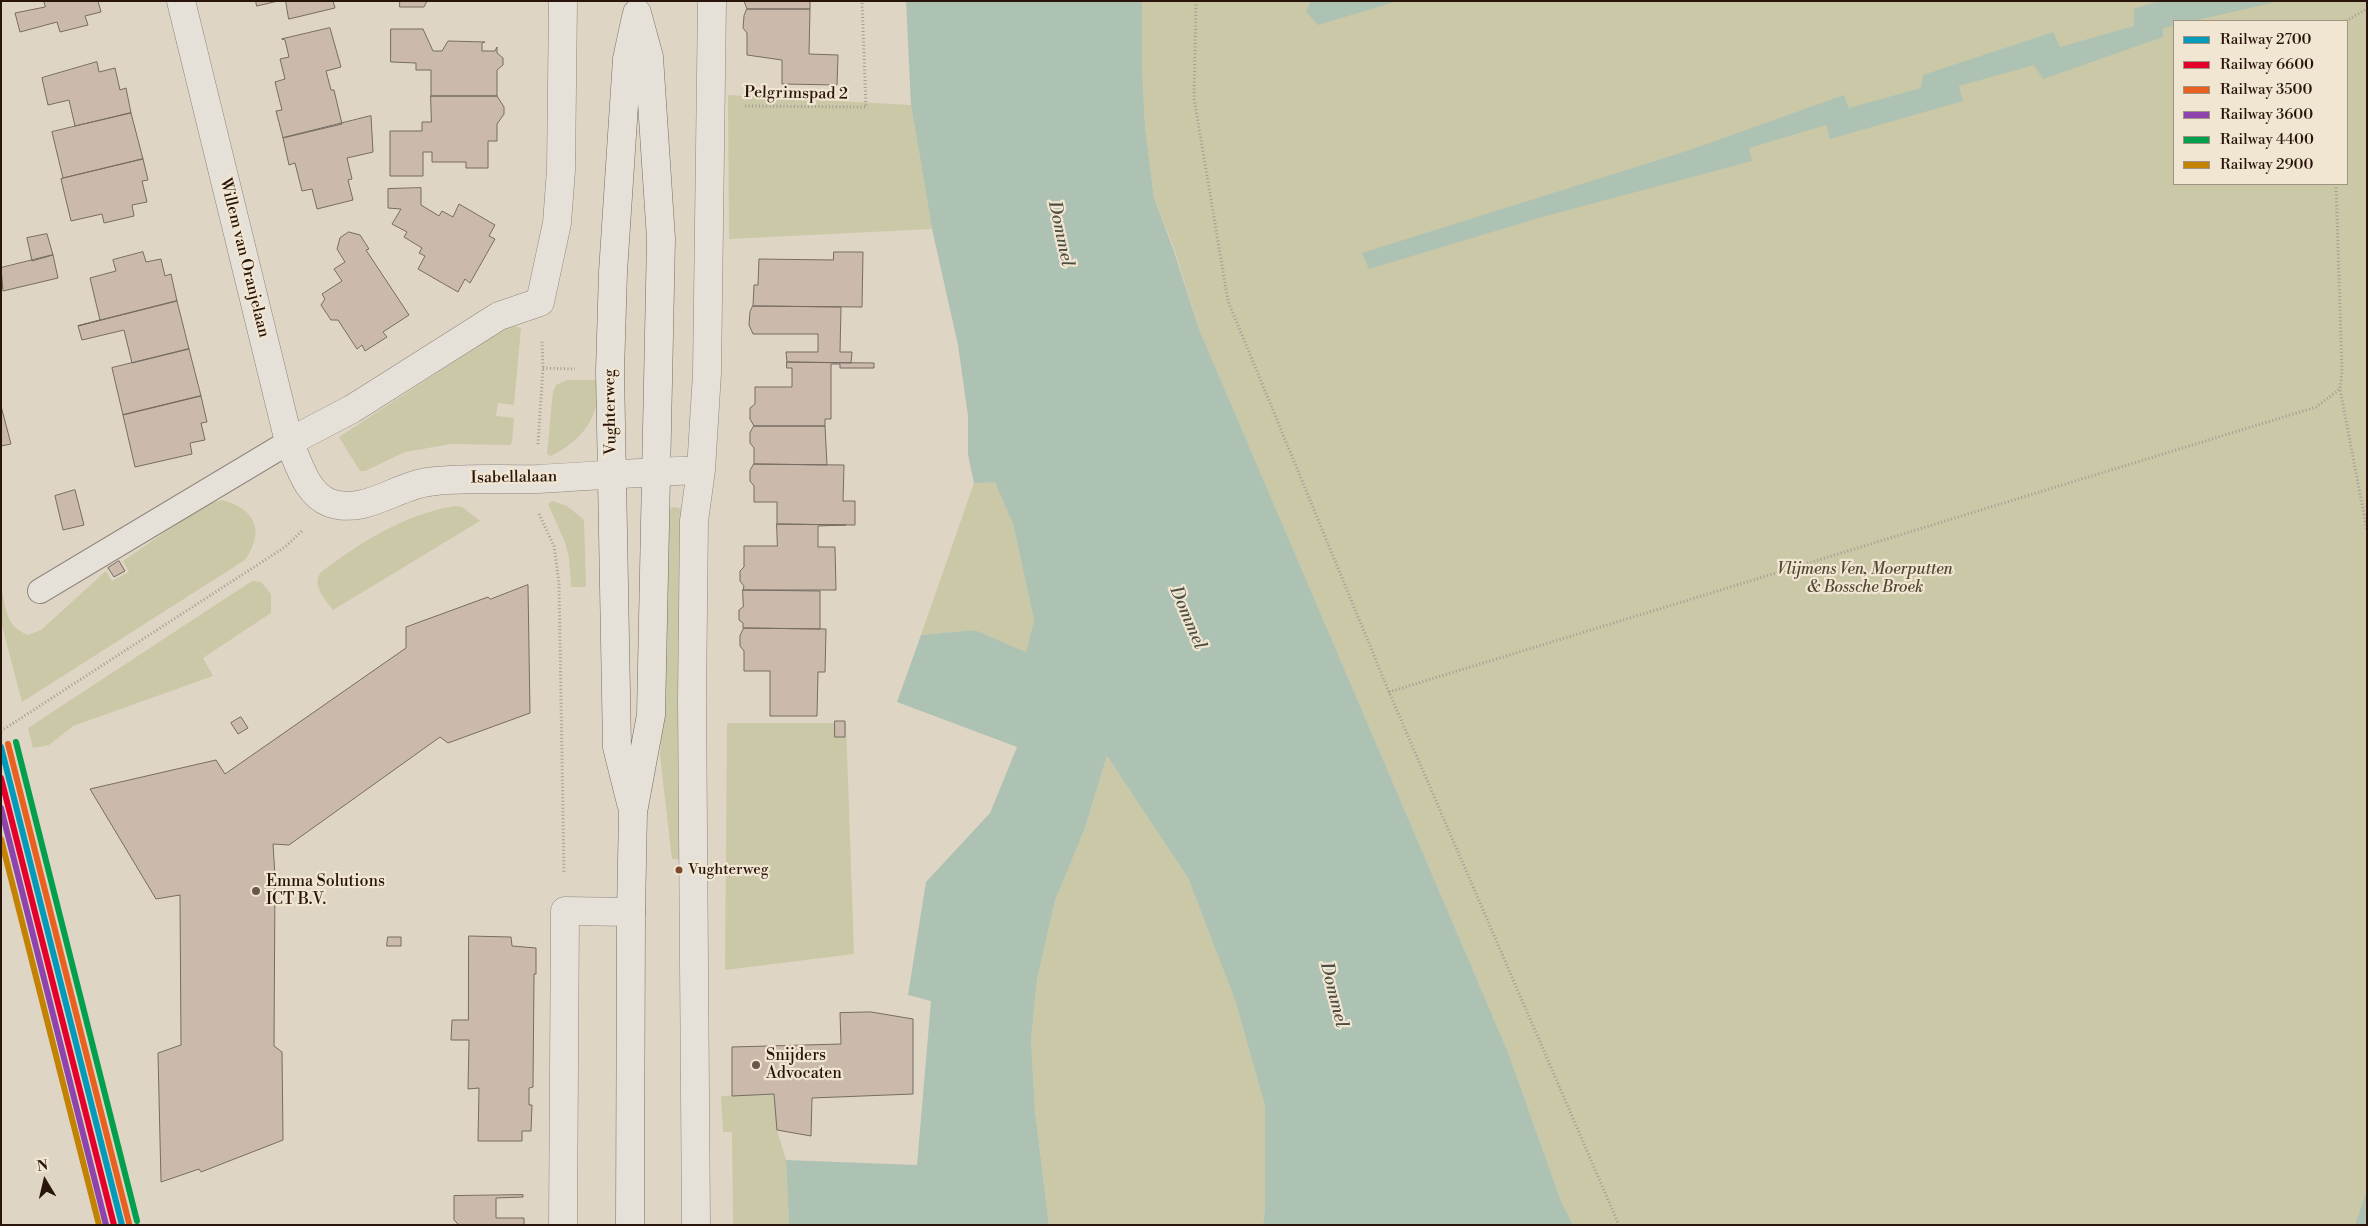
<!DOCTYPE html>
<style>
body{margin:0}
#map{position:relative;width:2368px;height:1226px;overflow:hidden;background:#dfd5c4;font-family:"Libre Bodoni",serif}
canvas{display:block}
.frame{position:absolute;inset:0;border:2px solid #28140a;pointer-events:none}
.legend{position:absolute;left:2173px;top:20px;width:175px;height:165px;box-sizing:border-box;background:#f1e6d2;border:1px solid #a19282;margin:0;padding:6px 9px;list-style:none;font-size:15px;color:#28140a}
.legend li{display:flex;align-items:center;gap:10px;height:25px}
.legend b{width:25px;border:1px solid #a19282}
.north{position:absolute;left:20px;top:1156px;width:50px;height:50px;-webkit-text-stroke:4px #f1e6d2;paint-order:stroke;rotate:351deg;font-size:14px;font-weight:700;line-height:20px;text-align:center;color:#28140a}
.north::after{content:'';display:block;margin:auto;width:18px;height:22px;background:#28140a;clip-path:polygon(50% 0,100% 100%,50% 72%,0 100%)}
</style>
<div id="map">
<canvas width="2368" height="1226"></canvas>
<div class="frame"></div>
<ul class="legend">
<li><b style="height:6px;background:#049aba"></b>Railway 2700</li>
<li><b style="height:6px;background:#e4002b"></b>Railway 6600</li>
<li><b style="height:6px;background:#e86121"></b>Railway 3500</li>
<li><b style="height:6px;background:#8e44ad"></b>Railway 3600</li>
<li><b style="height:6px;background:#029f4d"></b>Railway 4400</li>
<li><b style="height:6px;background:#c38202"></b>Railway 2900</li>
</ul>
<div class="north">N</div>
</div>
<script>
const context = document.querySelector('canvas').getContext('2d');
context.lineJoin = 'round';
function fill(path, color) { context.fillStyle = color; context.fill(path, 'evenodd'); }
function stroke(path, color, width, dash) { context.strokeStyle = color; context.lineWidth = width; context.lineCap = dash ? 'butt' : 'round'; context.setLineDash(dash || []); context.stroke(path); }
function label(font, color, halo, rows, align = 'center') {
  context.font = font + ' "Libre Bodoni",serif'; context.lineWidth = 4.5; context.setLineDash([]); context.textBaseline = 'middle'; context.strokeStyle = halo; context.fillStyle = color; for (const [text, x, y, turn = 0] of rows) {
    context.save(); context.translate(x, y); context.rotate((+turn || 0) * Math.PI / 180); context.textAlign = isNaN(turn) ? turn : align; if (halo) context.strokeText(text, 0, 0); context.fillText(text, 0, 0); context.restore();
  }
}
fill(new Path2D(`
 M1142,1H2367V1225H1573L1561,1201L1508,1052L1199,329L1175,251L1154,198L1145,127L1142,65ZM2174,21H2347V184H2174Z
 M728,95L911,105L932,229L729,239Z
 M515,326L521,328L514,405L498,403L496,416L514,418L512,442L510,445L451,444L405,452L365,471H360L339,437L507,327Z
 M567,380H599C599,418 584,439 551,456L547,454L553,391L556,385Z
 M995,481L1013,524L1034,620L1026,652L975,630L921,635L974,483Z
 M223,500C256,510 265,531 245,560L22,702L1,622V588C7,610 5,626 28,635L41,630L106,571L112,581L129,572L123,561L206,504Z
 M552,501L567,506L584,520L586,587H571L569,558L565,542L548,504Z
 M455,506L462,507L480,521L333,610C325,599 311,585 321,572C361,542 405,514 455,506Z
 M674,507L684,509L686,859H672L660,755L666,664L667,516L670,509Z
 M252,581L261,582L271,594V613L203,658L213,676L73,726L49,745L33,748L28,728Z
 M727,723H846L854,954L725,970Z
 M1107,756L1188,878L1235,1000L1265,1106V1207L1263,1225H1049L1035,1111L1031,1040L1037,980L1055,901L1085,828Z
 M774,1094L777,1130L786,1160L789,1225H733L732,1132H723L721,1096Z`), '#cac8a7');
fill(new Path2D(`
 M906,1H1142V65L1145,127L1154,198L1174,251L1199,329L1508,1052L1561,1201L1573,1225H1263L1265,1207V1106L1235,1000L1188,878L1107,756L1085,828L1055,901L1037,980L1031,1040L1035,1111L1049,1225H789L786,1160L917,1165L931,1001L908,995L926,882L990,813L1017,747L897,702L921,635L975,630L1026,652L1034,620L1013,524L995,482L974,483L968,455V416L958,345L932,229L911,105Z
 M1311,1H1398L1318,25L1306,12Z
 M2159,1H2280L2193,21H2174V26L2163,28V37L2043,79L2034,65L1959,86L1963,101L1830,139L1826,125L1749,148L1752,161L1542,217L1369,269L1362,253L1690,150L1844,95L1849,108L1921,88L1923,75L2053,32L2060,47L2134,26V9Z
 M2367,1190V1225H2355Z`), '#adc2b3');
const building = new Path2D(`
 M44,1H98L101,12L85,16L88,25L60,32L57,22L20,32L15,13L45,7Z
 M256,1H278L257,6Z
 M286,1H333L335,8L289,19Z
 M400,1H427L424,7H400Z
 M810,1V9H747L744,1Z
 M747,9H810L809,54L838,55L837,85L782,84V60L747,55V33L743,28L744,16Z
 M330,28L341,67L326,71L331,90H334L342,124L283,138L276,111L282,110L275,82L285,79L280,59L289,57L285,40L282,39Z
 M391,29H423L433,51H442L448,41L485,42L482,43V51H495L497,47V53L503,58V65L497,70V96H431V70H416V63L391,62Z
 M97,62L99,72L115,68L120,90L126,88L131,113L75,126L69,100L48,105L42,78Z
 M431,96H497L504,107V114L497,124V141H488V168H466V162H432V152H423V176H390V131H422V122H431Z
 M131,113L143,159L63,178L52,132Z
 M371,116L373,152L347,158L352,179L348,180L353,200L317,209L312,189L302,191L295,163L289,165L283,138Z
 M143,159L148,180L142,181L147,202L132,205L134,216L104,223L102,214L71,221L61,179Z
 M421,188V205L439,216L442,211L453,217L459,204L495,225L489,236L495,239L470,283L465,279L458,292L418,269L425,256L419,253L422,248L404,237L407,232L392,224L401,209L388,208V189Z
 M349,232L360,235L369,249L366,250L409,315L383,332L387,337L365,351L362,345L357,349L338,320H331L321,305L325,299L322,294L342,281L334,269L345,262L337,249L340,238Z
 M47,234L53,255L32,261L27,238Z
 M143,252L146,262L161,259L165,276L171,274L177,301L78,326L100,320L90,278L116,271L113,260Z
 M834,252H863L862,307L753,306L754,285H758L759,259L833,260Z
 M53,255L58,278L3,291L1,268Z
 M177,301L189,349L132,363L124,330L82,340L78,326Z
 M753,306L841,307L840,352H852L851,363L787,362L786,352H818V334H753L749,325L750,312Z
 M189,349L201,396L123,415L112,368Z
 M787,362L874,363V368H840V364H831V419H825V426H754L750,419V408L755,404V387H792V368H787Z
 M201,396L207,422L201,423L205,440L190,443L192,454L135,467L123,415Z
 M1,406L11,444L1,446Z
 M754,426H825L827,465L754,464V448L750,443V433Z
 M754,464L844,465L843,501H855V525L777,524V502H754V486L750,481V471Z
 M75,490L84,525L63,530L55,496Z
 M777,524L846,525L818,526V547H835L836,590H743L744,586L740,581V571L744,567V546H777Z
 M119,561L125,571L114,577L108,568Z
 M528,585L530,713L448,743L440,737L289,845L273,844L275,876L274,1046L282,1052L283,1140L201,1172L199,1169L161,1182L158,1053L181,1045L180,895L156,899L90,789L216,760L225,774L406,648V627L488,597L490,599Z
 M743,590L820,591V629L743,628V623L739,620V610L743,607Z
 M744,628L826,629L825,672H818L817,716H770V671H744V651L740,646V636Z
 M241,717L248,728L238,734L231,723Z
 M835,721H845V737H835Z
 M469,936L511,937L512,946L536,948V974H534L533,1087L529,1088V1105H532L531,1131H522V1141H478L479,1088L468,1089L469,1040H451L452,1020H468Z
 M388,937H401V946H387Z
 M871,1012L913,1019V1094L812,1098L811,1136L777,1130L774,1094L732,1096V1047L841,1044L840,1013Z
 M523,1195V1197L496,1198V1218H524V1225H459L454,1220V1196Z`);
fill(building, '#cbbaac');
stroke(building, '#756c63', 1);
const lane = new Path2D(`
 M40,591L289,442`);
const street = new Path2D(`
 M181,1L289,442C299,463 306,494 330,503C365,515 396,486 428,482C465,477 501,480 538,479C592,476 647,472 701,470
 M289,442L352,409L499,316L540,302L557,223L561,170L563,1
 M563,1225L565,911L631,912
 M696,1225L692,699L694,521L701,470L707,373L712,1`);
const secondary = new Path2D(`
 M631,803L617,747L610,371L613,272L627,59L636,17
 M630,1225L631,912L633,812L651,715L661,239L649,57L637,13`);
stroke(lane, '#8f867c', 26);
stroke(street, '#8f867c', 29);
stroke(secondary, '#756c63', 29);
stroke(new Path2D(`
 M1196,1L1194,98L1228,301L1389,692L1619,1225
 M2346,21L2367,9
 M745,106L866,107L862,1
 M2336,184L2342,371L2340,389L2367,530
 M543,368L575,369
 M538,444L543,368L542,340
 M539,514L554,546L559,583L564,874
 M1389,692L2316,407L2340,389
 M1,731L285,547L303,530`), '#a29c94', 3, [1, 2.5]);
stroke(lane, '#e6e1d8', 24);
stroke(street, '#e6e1d8', 28);
stroke(secondary, '#e6e1d8', 28);
stroke(new Path2D(`
 M1,747L122,1225`), '#049aba', 6);
stroke(new Path2D(`
 M1,778L114,1225`), '#e4002b', 6);
stroke(new Path2D(`
 M8,744L129,1223`), '#e86121', 6);
stroke(new Path2D(`
 M1,808L106,1225`), '#8e44ad', 6);
stroke(new Path2D(`
 M16,742L137,1221`), '#029f4d', 6);
stroke(new Path2D(`
 M1,839L99,1225`), '#c38202', 6);
for (const [x, y, r, color] of [
 [679,870,4.5,"#7a4b2a"],
 [256,891,5,"#68584b"],
 [756,1065,5,"#68584b"]
]) { const dot = new Path2D(); dot.arc(x, y, r, 0, 2 * Math.PI); context.fillStyle = color; context.fill(dot); stroke(dot, '#f1e6d2', 2); }
label('15px', '#28140a', '#f1e6d2', [
 ["Vughterweg",688,870]
], 'left');
label('16px', '#28140a', '#f1e6d2', [
 ["Pelgrimspad 2",796,94,1],
 ["Willem van Oranjelaan",244,258,76],
 ["Vughterweg",611,412,-91],
 ["Isabellalaan",514,478,-1]
]);
label('italic 16px', '#534732', '#f1e6d2', [
 ["Vlijmens Ven, Moerputten",1865,570],
 ["& Bossche Broek",1865,588]
]);
label('16px', '#28140a', '#f1e6d2', [
 ["Emma Solutions",266,882],
 ["ICT B.V.",266,900],
 ["Snijders",766,1056],
 ["Advocaten",766,1074]
], 'left');
label('italic 18px', '#4f4e43', '#f1e6d2', [
 ["Dommel",1060,234,78],
 ["Dommel",1187,618,67],
 ["Dommel",1333,995,76]
]);
</script>
